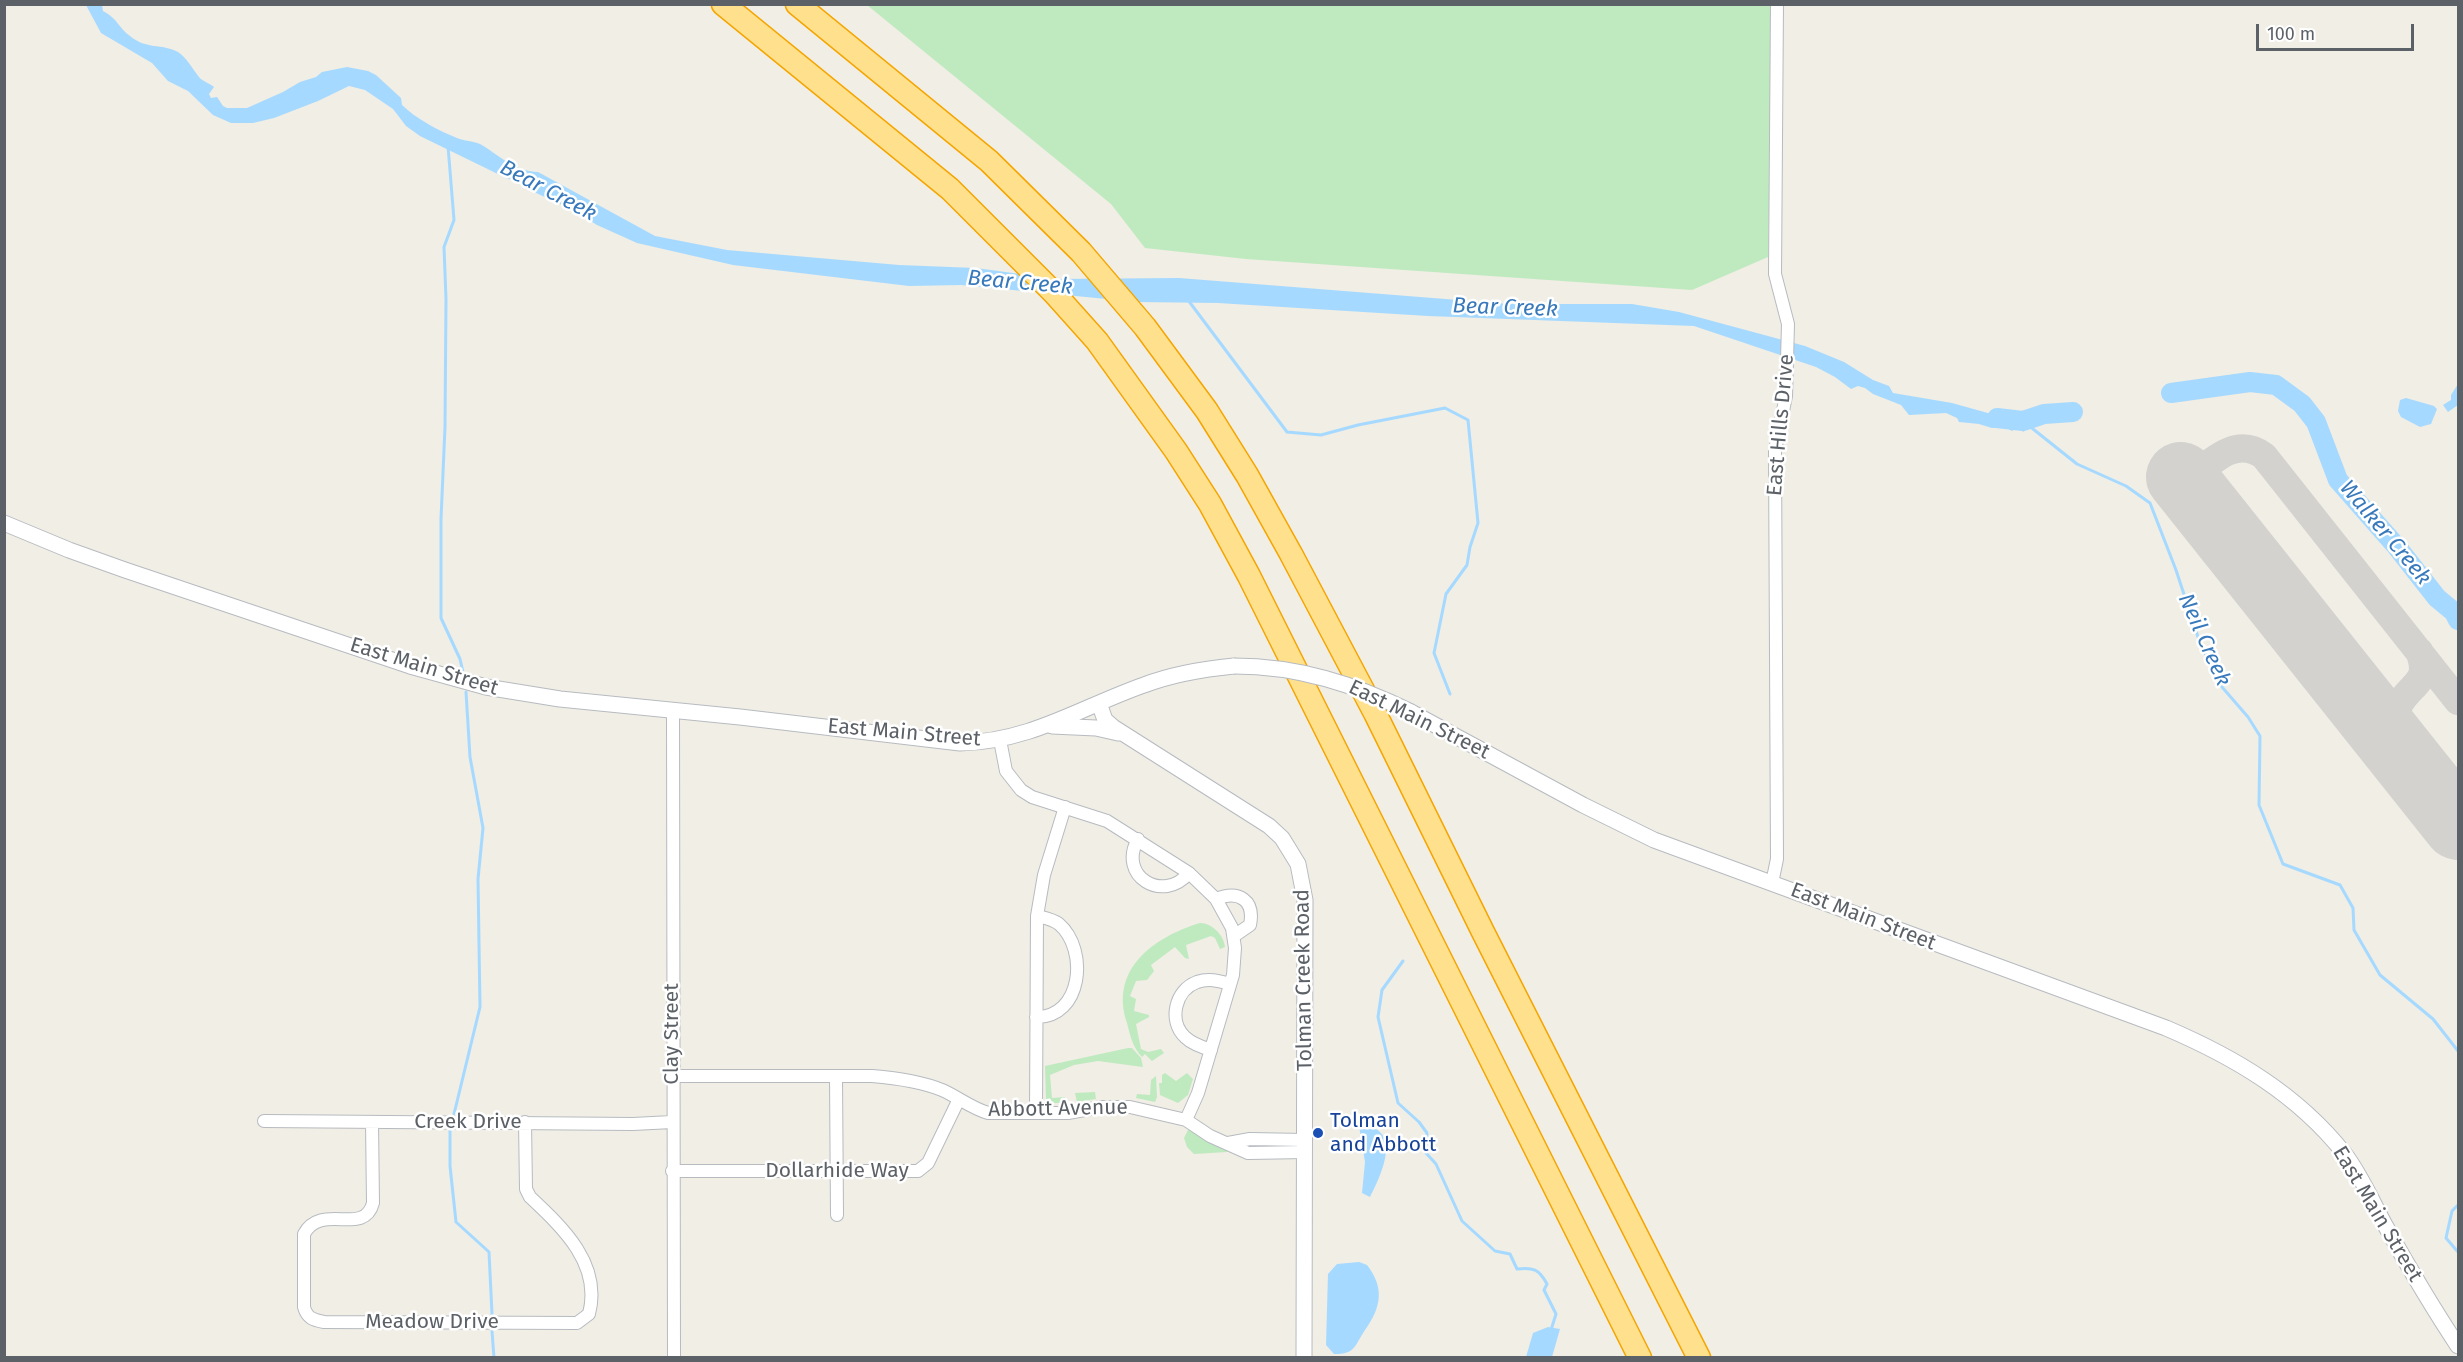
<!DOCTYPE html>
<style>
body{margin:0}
#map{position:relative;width:2463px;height:1362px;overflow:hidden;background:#f0eee5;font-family:"Fira Sans",sans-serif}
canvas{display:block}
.frame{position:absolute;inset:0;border:6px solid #5c6167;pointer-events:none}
.scale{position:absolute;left:2256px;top:24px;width:158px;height:27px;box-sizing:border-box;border:3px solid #5c6167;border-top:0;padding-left:8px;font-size:18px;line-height:21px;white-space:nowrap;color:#5c6167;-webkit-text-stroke:4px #fff;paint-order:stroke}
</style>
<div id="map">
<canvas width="2463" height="1362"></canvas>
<div class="frame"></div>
<div class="scale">100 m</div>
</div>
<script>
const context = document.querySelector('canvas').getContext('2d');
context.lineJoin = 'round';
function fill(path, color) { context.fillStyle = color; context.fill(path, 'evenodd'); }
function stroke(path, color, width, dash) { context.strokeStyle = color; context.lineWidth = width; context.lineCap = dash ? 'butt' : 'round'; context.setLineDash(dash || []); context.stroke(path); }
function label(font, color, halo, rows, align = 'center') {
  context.font = font + ' "Fira Sans",sans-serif'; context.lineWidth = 5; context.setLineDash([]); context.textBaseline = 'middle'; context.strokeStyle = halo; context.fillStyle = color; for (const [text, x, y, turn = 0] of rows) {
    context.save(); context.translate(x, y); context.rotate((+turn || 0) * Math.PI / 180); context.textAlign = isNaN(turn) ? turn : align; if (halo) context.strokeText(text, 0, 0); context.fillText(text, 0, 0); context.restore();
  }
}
fill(new Path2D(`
 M867,5H1773L1768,257L1692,290L1246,259L1145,248L1111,204Z
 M1200,923C1212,923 1224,935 1225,947L1220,949L1215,938L1211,936L1186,945L1189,959L1185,958L1175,947L1151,965L1154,971L1147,980L1136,981L1130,996L1136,999L1134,1011L1149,1015V1017L1136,1024L1141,1049L1148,1052L1161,1049L1164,1053L1152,1061L1145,1054L1142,1057C1133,1048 1130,1035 1127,1023C1109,969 1154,937 1200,923Z
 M1128,1048H1132L1141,1058L1143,1067L1098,1061L1074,1065L1050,1075L1052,1098L1065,1097L1066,1103H1050L1046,1100L1045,1066Z
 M1165,1073L1176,1081L1187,1073L1193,1079L1188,1095L1178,1103L1160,1095L1159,1083H1162V1075Z
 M1156,1076L1157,1097L1155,1102L1136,1098L1137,1094L1150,1095L1151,1080Z
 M1095,1092L1096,1099L1077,1102L1075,1093Z
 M1189,1128L1227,1150V1152L1194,1154L1187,1147L1184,1138Z`), '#bfeabf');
fill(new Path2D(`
 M86,5H102L103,11C118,19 118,27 130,36C147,50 161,43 178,52C187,58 192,68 199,77C202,81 209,83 214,87L209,94L211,98L217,97L223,106L227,108H247L283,92L300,82L316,77L322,72L347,67L368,71L376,75L401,98L402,105C415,118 439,131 457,138C464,141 473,141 480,144C499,155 514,171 538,172L655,236L727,250L899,265L976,268L1057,279L1179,278L1509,304H1632L1679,312L1805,346L1844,362L1873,380L1889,386L1893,393L1952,403L1995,415L2022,413L2024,432L2016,428L2012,431L2005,427L1992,428L1979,424L1959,422L1957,418L1946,413L1909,415L1901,405L1873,394L1865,388L1858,386L1851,389L1835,377L1816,367L1694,326L1428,316L1218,303L1138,302L961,285L909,286L733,265L637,243L597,225L573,210L534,192L529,185L506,178L420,136L406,126L393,109L365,90L349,86L318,101L274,118L253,123H231L213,115L188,91L168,81L152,63L101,33Z
 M2458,384V405L2448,412L2443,405L2451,400V395Z
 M2406,398L2434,406L2437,409L2431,424L2420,427L2401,417L2398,411L2400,400Z
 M1359,1126C1405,1125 1381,1176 1370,1197L1362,1193L1365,1162Z
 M1359,1262L1367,1265C1385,1288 1381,1308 1365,1330C1354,1346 1356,1354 1334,1354L1326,1345L1328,1274L1337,1264Z
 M1548,1327L1560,1329L1552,1357H1526L1533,1333Z`), '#a6d9ff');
stroke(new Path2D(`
 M448,146L454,220L444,247L446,299L445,427L441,519V618L460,659L463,672
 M1188,300L1287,432L1321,435L1358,425L1445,408L1468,420L1478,523L1470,547L1467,565L1446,594L1434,653L1450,694
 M2023,421L2077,464L2126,486L2150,503L2176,570L2200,643L2222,687L2248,717L2260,736L2259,805L2283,864L2340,885L2353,908L2354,930L2380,975L2433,1019L2458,1051
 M1403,961L1382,990L1378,1017L1398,1103L1419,1122L1427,1133L1426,1153L1436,1164L1462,1221L1495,1251L1510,1254L1517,1269C1533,1267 1539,1269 1547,1284L1544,1290L1556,1314L1551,1330
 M454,1114L480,1007L478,879L483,828L470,757L466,692
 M450,1130V1166L456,1222L489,1252L492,1314
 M2458,1205L2452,1211L2446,1238L2458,1252
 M492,1331L494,1358`), '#a6d9ff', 3);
stroke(new Path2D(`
 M2171,393L2250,382L2276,385L2302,404L2316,422L2338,480L2397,547L2437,598L2454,612L2458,620
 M1997,418L2023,421L2044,414L2073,412`), '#a6d9ff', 20);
stroke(new Path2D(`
 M2186,483C2209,465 2234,434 2264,456L2458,701
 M2354,695C2370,705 2385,709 2402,699
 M2401,754C2394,737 2390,716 2402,700C2416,681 2430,680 2419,651`), '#d3d2ce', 28);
stroke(new Path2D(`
 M2181,477L2458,825`), '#d3d2ce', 70);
const minor = new Path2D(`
 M673,710L674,1358
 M1000,740L1006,771L1021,790L1032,797L1107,821L1189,873L1216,899L1232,928L1235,948L1233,975L1198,1093L1186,1120
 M1138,839C1117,876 1163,904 1189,873
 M1772,883L1777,859L1775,450L1786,396L1788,324L1775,274L1777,4
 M1216,899C1239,890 1255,900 1250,925L1234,936
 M1036,1017C1082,1018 1089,950 1059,924C1052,919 1045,918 1037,916
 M1211,1050C1202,1047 1192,1044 1185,1037C1168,1021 1175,990 1197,982C1209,978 1219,981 1230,984
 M672,1076H872C896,1078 920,1081 942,1090C958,1097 971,1108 988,1113H1068L1101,1107H1130L1186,1120L1210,1136L1248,1153L1305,1152
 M836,1076L837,1215
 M1036,1112L1037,916L1044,875L1065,807
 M264,1121L633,1124L672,1122
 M372,1122L373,1203C364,1237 321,1202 304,1234V1307C307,1318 313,1320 324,1322L577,1323L589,1314C602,1264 563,1228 530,1197L526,1189L525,1122
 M1228,1143L1250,1139L1305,1140
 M672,1171H918L928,1163L959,1099`);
const tertiary = new Path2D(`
 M4,523L69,550L125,570L410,666L486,687L560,699L740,717L960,743C1030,742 1081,707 1144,685C1173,674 1203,669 1234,666
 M1099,703L1105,720L1113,727L1269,826L1282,838L1298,864L1305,900L1304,1358
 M1411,712L1583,805L1654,840L2166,1028C2234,1057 2297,1094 2344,1153C2361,1175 2372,1201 2385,1225C2408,1266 2432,1307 2458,1346
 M1052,726L1096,728L1118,733`);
const motorway = new Path2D(`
 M723,4L950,189L1054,293L1097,341L1176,451L1210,504L1249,576L1640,1358
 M797,4L989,161L1081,252L1145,327L1207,411L1247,475L1291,554L1375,713L1483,932L1699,1358`);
stroke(minor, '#b7bbc0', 14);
stroke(tertiary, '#b7bbc0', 17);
stroke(motorway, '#f5a500', 25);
stroke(minor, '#fff', 12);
stroke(tertiary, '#fff', 15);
stroke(motorway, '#ffe18d', 22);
const tertiaryBridge = new Path2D(`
 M1234,666C1298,666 1354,684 1411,712`);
stroke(tertiaryBridge, '#b7bbc0', 17, []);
stroke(tertiaryBridge, '#fff', 15);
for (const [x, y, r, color] of [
 [1318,1133,6,"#1a4fb4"]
]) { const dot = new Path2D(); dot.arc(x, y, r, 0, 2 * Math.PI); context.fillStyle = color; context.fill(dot); stroke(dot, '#fff', 2); }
label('21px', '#5c6167', '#fff', [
 ["East Hills Drive",1781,425,-85],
 ["East Main Street",424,667,17],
 ["East Main Street",1419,720,26],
 ["East Main Street",904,733,5],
 ["East Main Street",1863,917,21],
 ["Tolman Creek Road",1304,980,-91],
 ["Clay Street",672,1034,-90],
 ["Abbott Avenue",1058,1109,-1],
 ["Creek Drive",468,1122],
 ["Dollarhide Way",837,1171],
 ["East Main Street",2377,1214,59],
 ["Meadow Drive",432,1322]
]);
label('21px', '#164399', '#fff', [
 ["Tolman",1330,1121],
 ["and Abbott",1330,1145]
], 'left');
label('italic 22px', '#3879bc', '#fff', [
 ["Bear Creek",548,191,28],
 ["Bear Creek",1020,283,5],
 ["Bear Creek",1505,308,2],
 ["Walker Creek",2385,533,50],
 ["Neil Creek",2204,640,66]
]);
</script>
